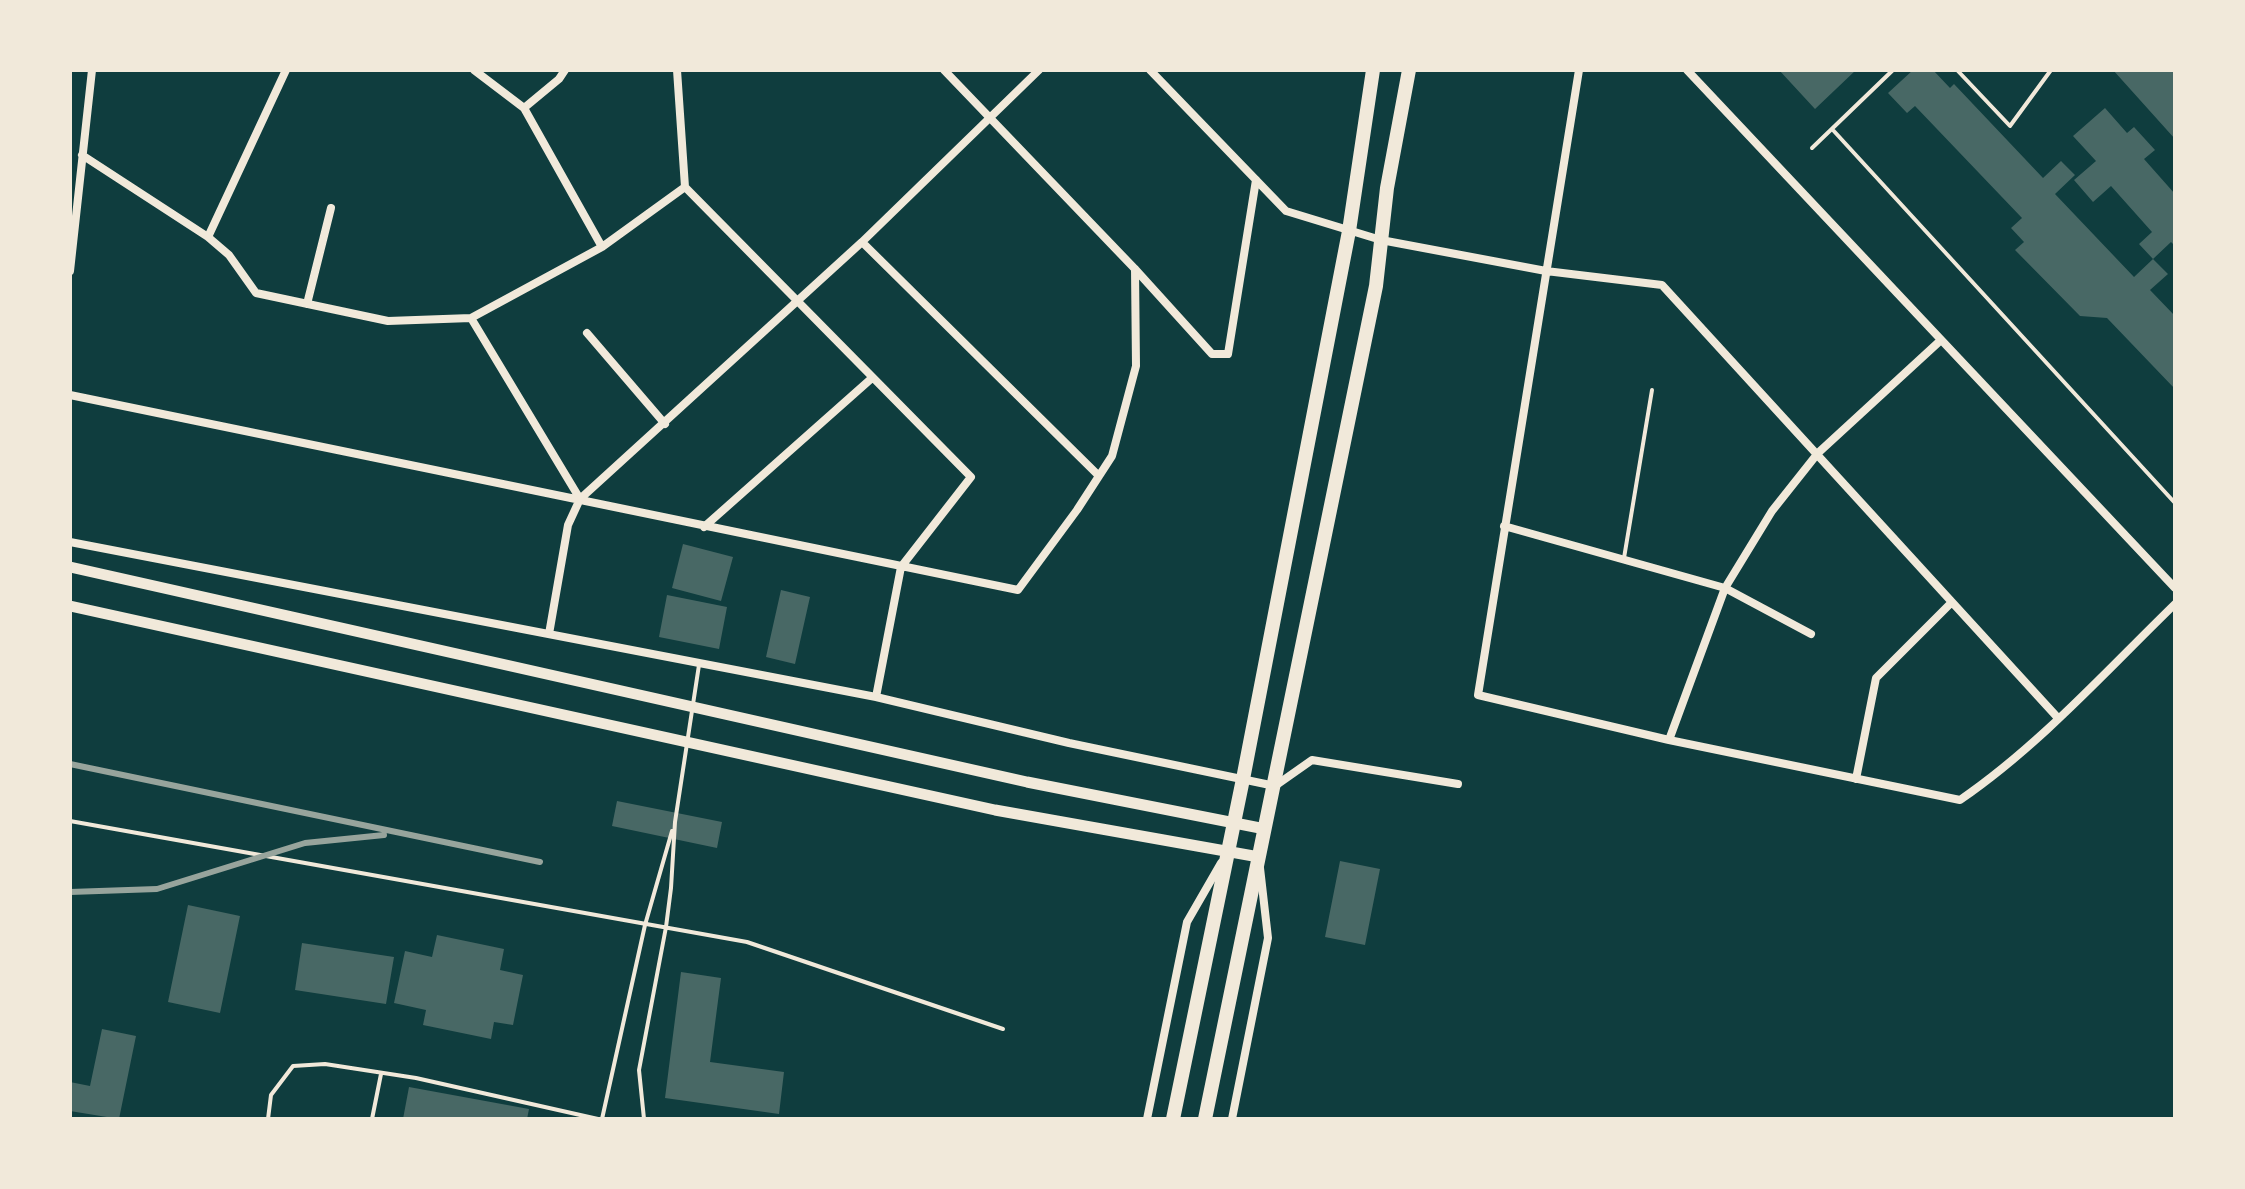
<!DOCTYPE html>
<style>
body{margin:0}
#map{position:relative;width:2245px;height:1189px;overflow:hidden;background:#0f3d3e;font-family:"Exo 2",sans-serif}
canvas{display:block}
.frame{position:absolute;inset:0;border:72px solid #f1e9da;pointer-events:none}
</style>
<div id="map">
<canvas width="2245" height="1189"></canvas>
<div class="frame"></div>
</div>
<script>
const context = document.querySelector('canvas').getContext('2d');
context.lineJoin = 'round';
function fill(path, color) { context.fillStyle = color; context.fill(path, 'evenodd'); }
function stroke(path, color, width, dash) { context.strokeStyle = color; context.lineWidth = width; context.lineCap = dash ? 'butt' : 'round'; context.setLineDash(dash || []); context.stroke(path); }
fill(new Path2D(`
 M1779,70H1856L1815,109Z
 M1913,70H1933L1950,88L1954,84L2043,178L2061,161L2075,175L2055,194L2134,277L2153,259L2168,274L2150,290L2175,316V389L2107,318L2080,316L2015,250L2024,242L2011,228L2022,218L1915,106L1907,113L1888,93Z
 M2113,70H2175V139Z
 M2105,108L2127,133L2134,127L2155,150L2144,159L2175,194V246L2171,242L2153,259L2139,244L2152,232L2111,186L2093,202L2074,180L2096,161L2073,136Z
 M683,544L733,557L721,601L672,588Z
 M781,590L810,597L795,664L766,657Z
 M667,595L727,607L719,649L659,637Z
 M617,801L722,822L717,848L612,826Z
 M1340,861L1380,869L1365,945L1325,937Z
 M188,905L240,916L220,1013L168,1002Z
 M437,935L504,949L500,970L523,975L513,1025L494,1022L491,1039L423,1025L426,1010L394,1003L405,951L432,957Z
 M302,943L394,957L386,1004L295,990Z
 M681,972L721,978L710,1062L784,1072L779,1114L665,1098Z
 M102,1029L136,1036L119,1119L70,1111V1082L90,1086Z
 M409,1087L529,1109L527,1119H403Z`), '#486865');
stroke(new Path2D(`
 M1957,70L2010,126L2051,70
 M1832,129L2175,503
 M1812,148L1893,70`), '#f1e9da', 4);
stroke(new Path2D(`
 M1624,558L1652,390
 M70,821L747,942L1003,1029
 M268,1119L271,1095L293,1066L325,1064L416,1078L598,1119
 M372,1119L381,1074
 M602,1119L645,925L672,831
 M644,1119L639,1070L666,927L671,888L675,822L699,665`), '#f1e9da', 4);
stroke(new Path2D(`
 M474,70L524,108L602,247
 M677,70L685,187L971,477L901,567L876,697
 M944,70L1135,269L1212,354H1228L1256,180
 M1150,70L1286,211L1381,240L1546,271L1662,285L2058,718
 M1579,70L1478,695L1669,740L1960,800C2040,745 2106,671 2175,604
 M1687,70L2175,588
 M524,108L559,79L565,70
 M82,155L208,237L229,255L256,293L388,321L471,318L602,247L685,187
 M208,237L286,70
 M862,242L1099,476
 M70,271L92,70
 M307,304L331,208
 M471,318L580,499
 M587,333L665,424
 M70,395L1018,590L1077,510L1112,456L1136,366L1135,269
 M1504,526L1725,588L1811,634
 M704,527L872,378
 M70,542L876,697L1069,743L1275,786L1312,760L1458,784
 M549,634L568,525L580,499L862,242L1039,70
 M1669,740L1725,588L1772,511L1818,453L1941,340
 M1856,779L1876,678L1952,602
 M1147,1119L1187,922L1221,863
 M1232,1119L1268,938L1260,868`), '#f1e9da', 8);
stroke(new Path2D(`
 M70,567L1027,782L1265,829
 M70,606L995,810L1259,857`), '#f1e9da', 11);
stroke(new Path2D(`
 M1173,1119L1243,779L1349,231L1373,70
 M1205,1119L1376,286L1387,188L1409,70`), '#f1e9da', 14);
stroke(new Path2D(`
 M70,764L540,862
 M70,892L157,889L305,843L384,835`), '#97a49c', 6);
</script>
